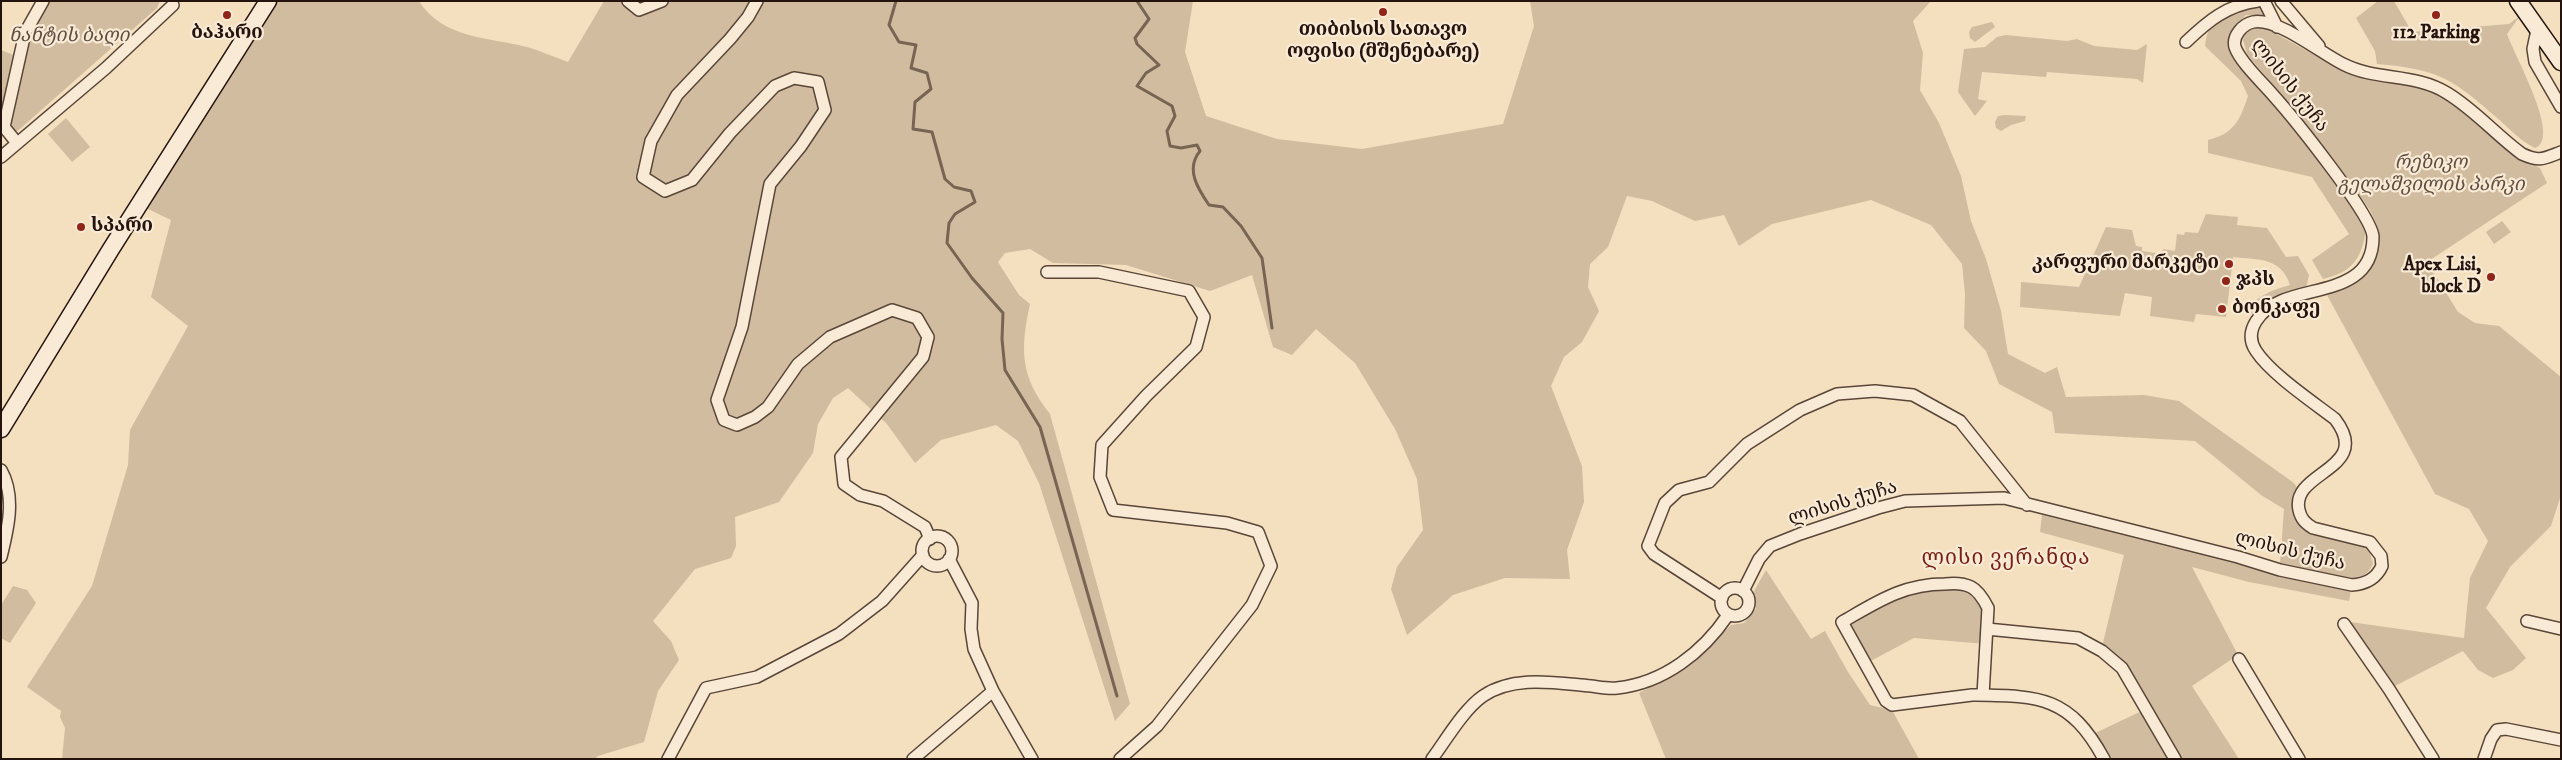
<!DOCTYPE html>
<meta charset="utf-8">
<style>
body{margin:0}
#map{position:relative;width:2562px;height:760px;overflow:hidden;background:#f4dfbe;font-family:"IM FELL DW Pica",serif}
canvas{display:block}
.frame{position:absolute;inset:0;border:2px solid #25130d;pointer-events:none}
</style>
<div id="map">
<canvas width="2562" height="760"></canvas>
<div class="frame"></div>
</div>
<script>
const context = document.querySelector('canvas').getContext('2d');
context.lineJoin = 'round';
function fill(path, color) { context.fillStyle = color; context.fill(path, 'evenodd'); }
function stroke(path, color, width, dash) { context.strokeStyle = color; context.lineWidth = width; context.lineCap = dash ? 'butt' : 'round'; context.setLineDash(dash || []); context.stroke(path); }
function label(font, color, halo, rows, align = 'center') {
  context.font = font + ' "IM FELL DW Pica","Noto Serif Georgian",serif'; context.lineWidth = 4.5; context.setLineDash([]); context.textBaseline = 'middle'; context.strokeStyle = halo; context.fillStyle = color; for (const [text, x, y, turn = 0] of rows) {
    context.save(); context.translate(x, y); context.rotate((+turn || 0) * Math.PI / 180); context.textAlign = isNaN(turn) ? turn : align; if (halo) context.strokeText(text, 0, 0); context.fillText(text, 0, 0); context.restore();
  }
}
fill(new Path2D(`
 M49,1H160L157,8L13,135L6,126L28,36Z
 M268,1H419C443,39 488,37 527,47C541,51 554,57 568,62L604,1H1193L1185,52L1206,116L1277,139L1362,149L1503,124L1534,26L1530,1H1931L1913,21L1923,53L1920,90L1939,123L1961,176L1971,221L1986,259L2001,311L2008,354L2045,373L2057,367L2066,397L2144,395L2179,401L2294,483L2298,489C2294,497 2295,502 2296,511C2299,540 2340,539 2363,544L2369,549L2373,564C2368,575 2359,580 2348,580L2280,564L2284,509L2261,495L2195,441L2055,433L2052,412L1999,384L1986,351L1964,328L1965,294L1962,264L1931,225L1871,200L1772,224L1739,246L1724,215L1695,221L1652,201L1627,196L1608,247L1590,264L1588,287L1599,311L1582,342L1564,357L1551,386L1582,466L1584,502L1567,550L1570,579L1505,578L1453,595L1407,635L1391,589L1397,567L1423,530L1417,479L1395,429L1355,363L1316,329L1292,355L1273,347L1252,275L1210,291L1126,265L1053,263L1030,249L1005,253L998,262L1019,295L1030,304C1020,350 1020,376 1050,414L1130,704L1115,721L1039,483L1018,441L996,425L941,440L915,463L887,424L848,388L833,398L818,424L813,453L779,502L735,517L736,546L731,558L695,569L653,621L671,641L679,660L658,691L644,742L598,756L595,759H62L65,728L60,717L61,711L27,687L92,586L128,465L130,430L188,326L151,297L171,220L144,207Z
 M2378,1H2394L2412,32L2509,24L2520,16L2507,34C2515,57 2562,139 2535,148C2520,141 2509,128 2496,117C2452,78 2437,69 2377,64L2375,51L2356,18Z
 M2261,7L2267,17L2246,15C2235,25 2224,38 2231,55C2235,67 2259,86 2269,97C2305,138 2336,183 2366,229C2362,258 2353,272 2323,279L2312,260L2349,234L2312,177L2208,153V140C2234,134 2240,120 2248,96L2241,81L2205,46C2208,13 2234,9 2261,7Z
 M1992,22L1995,27L1975,42L1970,38L1969,32L1972,27Z
 M2256,25L2264,27L2340,69L2363,78L2422,85L2443,94L2516,156L2540,168L2547,183L2427,262L2458,312L2475,323L2499,326L2561,377V495L2551,526L2510,567L2486,608L2526,658L2513,670L2493,678L2478,670L2463,651L2391,688L2350,622L2464,638L2470,578L2488,541L2469,509L2435,494L2327,295L2364,275L2373,265L2379,234L2376,223L2370,210L2327,150L2247,54L2243,40L2247,30Z
 M2006,35L2067,41L2077,39L2094,46L2137,50L2147,44L2143,83L2137,79L2047,72L2046,77L1982,72L1978,99L1987,101L1975,116L1958,92L1964,49L1985,47L1997,37Z
 M1,50L16,56L1,123Z
 M2005,115L2026,116L2025,121L2011,125L2001,131L1996,128L1995,122L1998,116Z
 M66,118L90,147L72,162L48,134Z
 M2206,214L2238,217L2237,225L2267,228L2286,257L2298,256L2309,275L2306,288L2276,298L2252,314L2248,308C2260,294 2273,290 2290,285C2281,257 2259,260 2233,257L2226,317L2196,314L2194,322L2150,316L2152,297L2125,293L2120,316L2020,307L2021,282L2079,287L2106,227L2132,230L2136,246L2142,247V251L2162,254L2163,249L2175,251L2177,234L2184,235L2185,232L2198,233Z
 M2502,221L2511,232L2494,244L2486,232Z
 M2042,515L2277,574L2351,590L2349,601L2249,582L2192,567L2238,655L2192,686L2239,759H2179L2102,647L2124,555L2040,532Z
 M1766,570L1811,639L1825,631L1848,672L1870,705L1892,710L1919,759H1666L1639,693L1688,666L1731,625L1744,623L1756,609L1753,593Z
 M1957,583L1981,596L1986,644L1914,638L1865,664L1842,622L1893,592Z
 M13,586L27,590L36,603L10,643L1,638V605Z
 M2146,709L2175,759H2104L2091,735Z`), '#d1bca0');
stroke(new Path2D(`
 M896,1L889,25L899,42L916,45L911,68L927,73L931,89L915,102L913,129L932,132L945,179L954,187L971,191L975,202L955,214L949,223L947,243L972,278L1003,313L1002,339L1005,370L1040,427L1117,696
 M1137,1L1149,19L1135,38L1137,44L1159,65L1146,73L1137,86L1172,106L1175,116L1167,131L1170,146L1181,148L1197,145L1200,151C1185,169 1198,189 1209,205L1223,207L1241,226L1262,258L1272,328`), '#776453', 3);
const minor = new Path2D(`
 M628,1L639,10L662,1
 M757,1L748,17L730,39L677,95L651,141L643,177L665,191L692,180L730,133L775,86L794,78L818,82L825,110L801,146L770,184L742,327L717,400L724,420L737,425L755,417L768,407L798,364L830,337L892,310L917,318L928,337L923,357L841,457L844,484L860,495L883,501L925,527L930,539
 M2264,1L2277,27
 M2281,1L2319,46
 M2537,30L2533,49L2535,62L2561,107
 M2186,42C2208,21 2227,5 2258,1
 M17,143L4,127L25,33L43,1
 M1,157L106,68L173,5
 M1047,272H1099L1189,291L1204,317L1196,347L1146,396L1102,445L1100,477L1113,510L1227,523L1258,532L1271,566L1252,605L1157,726L1120,759
 M1,470C16,496 8,529 1,557
 M922 551a15 15 0 1 1 30 0a15 15 0 1 1-30 0Z
 M949,559L972,603L971,629L974,649L993,691L1032,759
 M1721 602a14 14 0 1 1 28 0a14 14 0 1 1-28 0Z
 M1743,591L1759,559L1770,546L1800,534L1878,508L1905,501L2004,498L2238,557L2280,570L2352,585C2366,584 2376,579 2382,566L2381,556L2370,542L2313,528C2305,523 2301,519 2299,510C2290,471 2374,470 2335,419C2313,402 2271,374 2256,351C2242,330 2262,309 2281,301C2315,286 2373,291 2373,237C2373,216 2291,115 2273,95C2263,83 2240,62 2235,47C2232,36 2243,24 2253,22C2277,17 2322,54 2343,64C2376,81 2415,73 2447,93C2475,110 2496,135 2522,154C2540,162 2543,159 2561,152
 M1722,598L1654,554L1648,546L1665,503L1679,490L1709,482L1747,444L1800,410L1837,394L1875,391L1913,395L1960,421L2027,505
 M2527,621L2561,629
 M2344,624L2389,689L2433,759
 M1987,629L2078,638L2102,651L2122,668L2175,759
 M2239,659L2299,759
 M1983,695L1988,608C1984,600 1979,591 1971,587C1963,583 1954,583 1945,584C1903,584 1877,602 1842,622L1886,701L1892,705L1972,695C2039,696 2069,695 2104,759
 M668,759L706,688L757,677L839,634L882,601L923,555
 M913,759L993,691
 M1432,759C1446,740 1464,709 1483,696C1514,675 1555,683 1591,686C1599,687 1609,689 1617,688C1664,683 1703,652 1728,615
 M2484,759L2491,739L2497,730L2506,729L2561,740`);
const secondary = new Path2D(`
 M2518,1L2561,62
 M1,429L111,249L268,1`);
stroke(minor, '#594639', 14);
stroke(secondary, '#25130d', 19);
stroke(minor, '#f8ead5', 11);
stroke(secondary, '#f8ead5', 16);
for (const [x, y, r, color] of [
 [1383,12,5,"#8f2418"],
 [227,15,5,"#8f2418"],
 [2436,15,5,"#8f2418"],
 [81,227,5,"#8f2418"],
 [2229,264,5,"#8f2418"],
 [2491,277,5,"#8f2418"],
 [2226,281,5,"#8f2418"],
 [2222,309,5,"#8f2418"]
]) { const dot = new Path2D(); dot.arc(x, y, r, 0, 2 * Math.PI); context.fillStyle = color; context.fill(dot); stroke(dot, '#f8ead5', 2); }
label('bold 19px', '#25130d', '#f8ead5', [
 ["თიბისის სათავო",1383,31],
 ["ოფისი (მშენებარე)",1383,53],
 ["ბაჰარი",227,34],
 ["112 Parking",2436,34],
 ["სპარი",91,227,"left"],
 ["კარფური მარკეტი",2219,264,"right"],
 ["Apex Lisi,",2481,266,"right"],
 ["block D",2481,288,"right"],
 ["ჯპს",2236,281,"left"],
 ["ბონკაფე",2232,309,"left"]
]);
label('italic 19px', '#614e40', '#f8ead5', [
 ["ნანტის ბაღი",69,37],
 ["რეზიკო",2431,164],
 ["გელაშვილის პარკი",2431,186]
]);
label('19px', '#25130d', '#f8ead5', [
 ["ლისის ქუჩა",2289,86,52],
 ["ლისის ქუჩა",1843,504,-17],
 ["ლისის ქუჩა",2290,552,14]
]);
context.letterSpacing = '1px';
label('21px', '#7a1f14', '#f8ead5', [
 ["ლისი ვერანდა",2006,560]
]);
context.letterSpacing = '0px';
</script>
